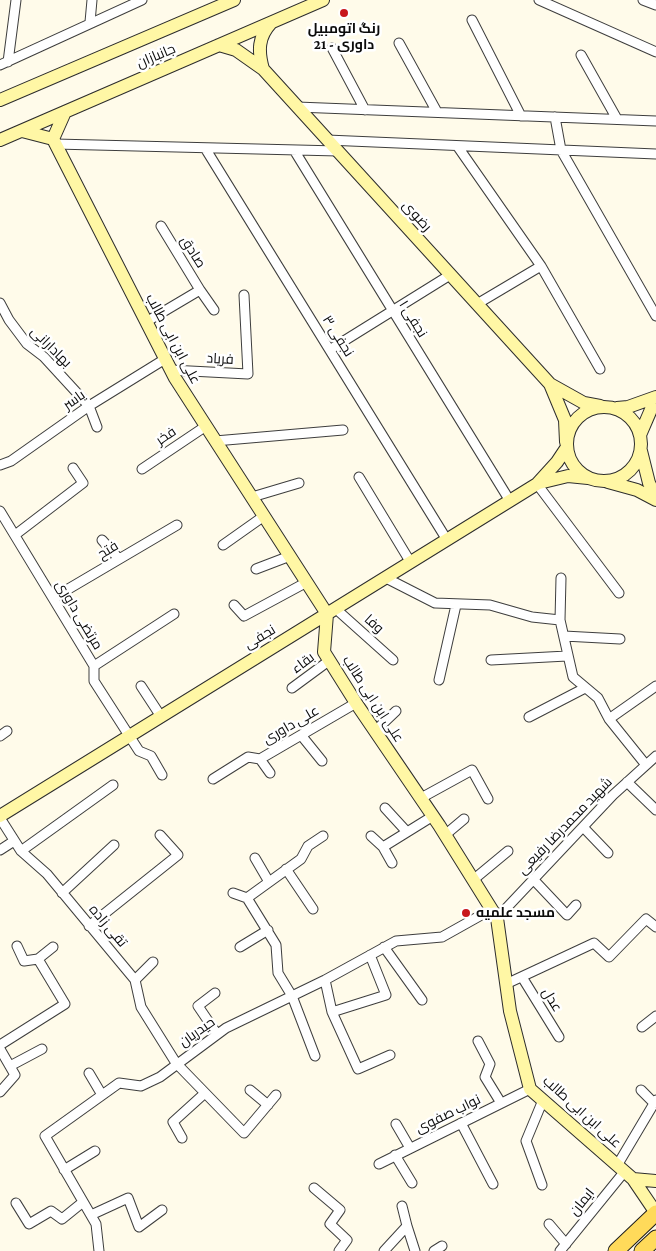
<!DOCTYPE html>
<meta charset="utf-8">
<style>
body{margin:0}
canvas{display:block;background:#fffbea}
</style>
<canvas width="656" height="1251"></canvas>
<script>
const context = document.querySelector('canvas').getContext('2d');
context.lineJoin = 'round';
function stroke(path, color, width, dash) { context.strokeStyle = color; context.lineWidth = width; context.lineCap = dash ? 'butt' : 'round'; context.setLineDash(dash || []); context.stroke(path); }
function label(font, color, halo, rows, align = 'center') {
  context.font = font + ' "Crimson Pro",Cairo,serif'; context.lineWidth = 5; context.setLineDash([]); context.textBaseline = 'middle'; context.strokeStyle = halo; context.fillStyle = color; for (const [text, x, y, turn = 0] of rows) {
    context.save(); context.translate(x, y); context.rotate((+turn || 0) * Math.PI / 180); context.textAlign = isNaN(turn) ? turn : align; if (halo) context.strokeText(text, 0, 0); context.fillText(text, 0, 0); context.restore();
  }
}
const street = new Path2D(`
 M539,0L656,52
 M643,0L656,5
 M472,20L521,116
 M90,22L92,0
 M399,43L437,112
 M332,48L365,110
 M581,55L617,119
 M8,62L16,0
 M0,65L142,0
 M297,107L656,121
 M555,117L561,150L656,316
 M327,140L656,154
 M55,144L338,151
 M458,147L541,266L600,369
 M205,148L447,540
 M294,150L510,501
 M200,290L214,310
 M0,303L9,320L27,344L44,357L89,406L97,427
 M477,304L541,266
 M146,322L200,290L161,226
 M331,349L450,275
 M171,370L248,374L244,295
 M215,441L343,430
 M0,465L11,461L89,406L165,359
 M142,469L206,426
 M359,477L411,563
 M537,484L619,593
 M252,497L299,483
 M0,511L94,666V681L139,751L151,756L162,775
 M15,535L83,483L73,468
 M102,540L119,559
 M223,545L264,516
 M256,569L290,556
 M386,578L435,603L490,605L532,617L560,620L573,677L598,698L609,719L646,765
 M53,598L177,525
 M234,605L244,616L307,582
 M336,609L393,660
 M560,620L561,578
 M564,636L620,639
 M491,660L567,656
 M94,666L174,614
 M439,680L456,605
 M141,686L160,715
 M292,688L330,660
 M529,717L585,688
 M609,719L656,686
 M375,731L396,711
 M301,735L322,761
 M0,736L7,731
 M260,759L270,773
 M213,779L248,757L260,759L356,703
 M627,782L656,810
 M421,798L472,770L488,799
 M385,808L407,832
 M0,818L21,851L47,874L135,980L141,1007L176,1063L244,1133L276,1095
 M583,827L608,853
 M445,835L464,819
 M371,836L383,847L433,816
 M383,847L392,863
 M0,850L14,841
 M21,851L113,785
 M255,858L269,882
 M286,869L313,909
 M533,879L567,915L576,905
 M473,880L508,851
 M62,893L114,845
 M233,893L247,898
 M497,918L613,795L656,756
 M89,926L178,855L160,835
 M17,946L24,961L38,959
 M240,947L268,930
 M384,947L422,1000
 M522,977L559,1037
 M135,980L153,962
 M325,980L332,1012L358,1069L390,1055
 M506,984L594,943L609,957L646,919L656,927
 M215,993L198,1006L217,1034
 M332,1012L386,995L370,955
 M642,1027L656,1016
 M478,1041L490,1064L485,1077L501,1103
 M0,1045L65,1004L38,959L53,947
 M0,1049L15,1075L0,1092
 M315,1056L292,996L278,973L276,945L247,898L301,859L308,846L323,836
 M10,1066L42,1049
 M89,1073L102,1095
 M250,1090L268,1105
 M641,1090L654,1103
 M461,1123L493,1184
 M396,1124L410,1148
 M182,1138L173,1122L205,1093
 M395,1155L412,1183
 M379,1164L530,1089
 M618,1164L656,1100
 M64,1170L95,1151
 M542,1185L526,1141L543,1100
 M314,1188L340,1210L330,1224L347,1240L339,1251
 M16,1203L29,1224L51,1211L62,1219L83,1202
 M91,1215L128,1198L139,1227L162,1210
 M549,1224L566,1244
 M407,1226L415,1251
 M99,1251L96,1224L45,1136L119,1083L141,1086L160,1077L226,1028L325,980L396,941L442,937L492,909
 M384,1251L407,1226L402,1206
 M434,1251L442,1246
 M560,1251L625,1171`);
const secondary = new Path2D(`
 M219,45L236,50L263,69L550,384L565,420L566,442
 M263,69C258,51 258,37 271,23
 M0,100L234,0
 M22,131L53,139L65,112
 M53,139L175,378L327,614L324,652L356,703L439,825L497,918L510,1011L530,1089L633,1179
 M0,140L323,0
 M550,384L584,403L600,406
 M567 444a37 37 0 1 1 74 0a37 37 0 1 1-74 0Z
 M617,408L628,407L656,397
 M640,435L656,398
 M641,451L649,483L656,497
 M608,482L637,490L656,500
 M539,483L568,476L588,478
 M0,816L537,484L557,462L567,447
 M656,1213L633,1179L656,1181`);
const primary = new Path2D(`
 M616,1251L656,1213
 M642,1251L656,1238`);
stroke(street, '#3e3e3e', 11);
stroke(secondary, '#2d2d2d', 14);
stroke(primary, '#1c1c1c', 17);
stroke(street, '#fff', 9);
stroke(secondary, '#fff7a5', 12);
stroke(primary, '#ffda5a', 15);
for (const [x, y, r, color] of [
 [344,13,5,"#c8171c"],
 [466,913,5,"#c8171c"]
]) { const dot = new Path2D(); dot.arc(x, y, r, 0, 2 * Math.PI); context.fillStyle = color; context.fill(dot); stroke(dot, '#fff', 2); }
label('bold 14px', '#0b0b0b', '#fff', [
 ["رنگ اتومبیل",344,29],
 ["21 - داوری",344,45],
 ["مسجد علمیه",476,913,"left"]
]);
label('14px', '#0b0b0b', '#fff', [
 ["جانبازان",156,56,-23],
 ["رضوی",417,216,48],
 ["صادق",193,252,58],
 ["نجفی ۱",413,319,58],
 ["نجفی ۳",338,336,58],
 ["علی ابن ابی طالب",173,339,62],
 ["بهادارانی",51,347,45],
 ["فریاد",220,359,3],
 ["یاسر",74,400,-35],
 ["فخر",166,436,-34],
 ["فتح",108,550,-31],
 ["مرتضی داوری",79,615,59],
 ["وفا",374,624,42],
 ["نجفی",260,637,-31],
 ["بقاء",303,663,-37],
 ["علی ابن ابی طالب",373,699,57],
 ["علی داوری",291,725,-30],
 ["شهید محمدرضا رفیعی",565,826,-46],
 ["تقی زاده",108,926,50],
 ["عدل",552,1000,59],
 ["حیدریان",197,1032,-35],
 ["علی ابن ابی طالب",582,1112,42],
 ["نواب صفوی",448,1114,-26],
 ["ایمان",582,1202,-51]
]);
</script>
